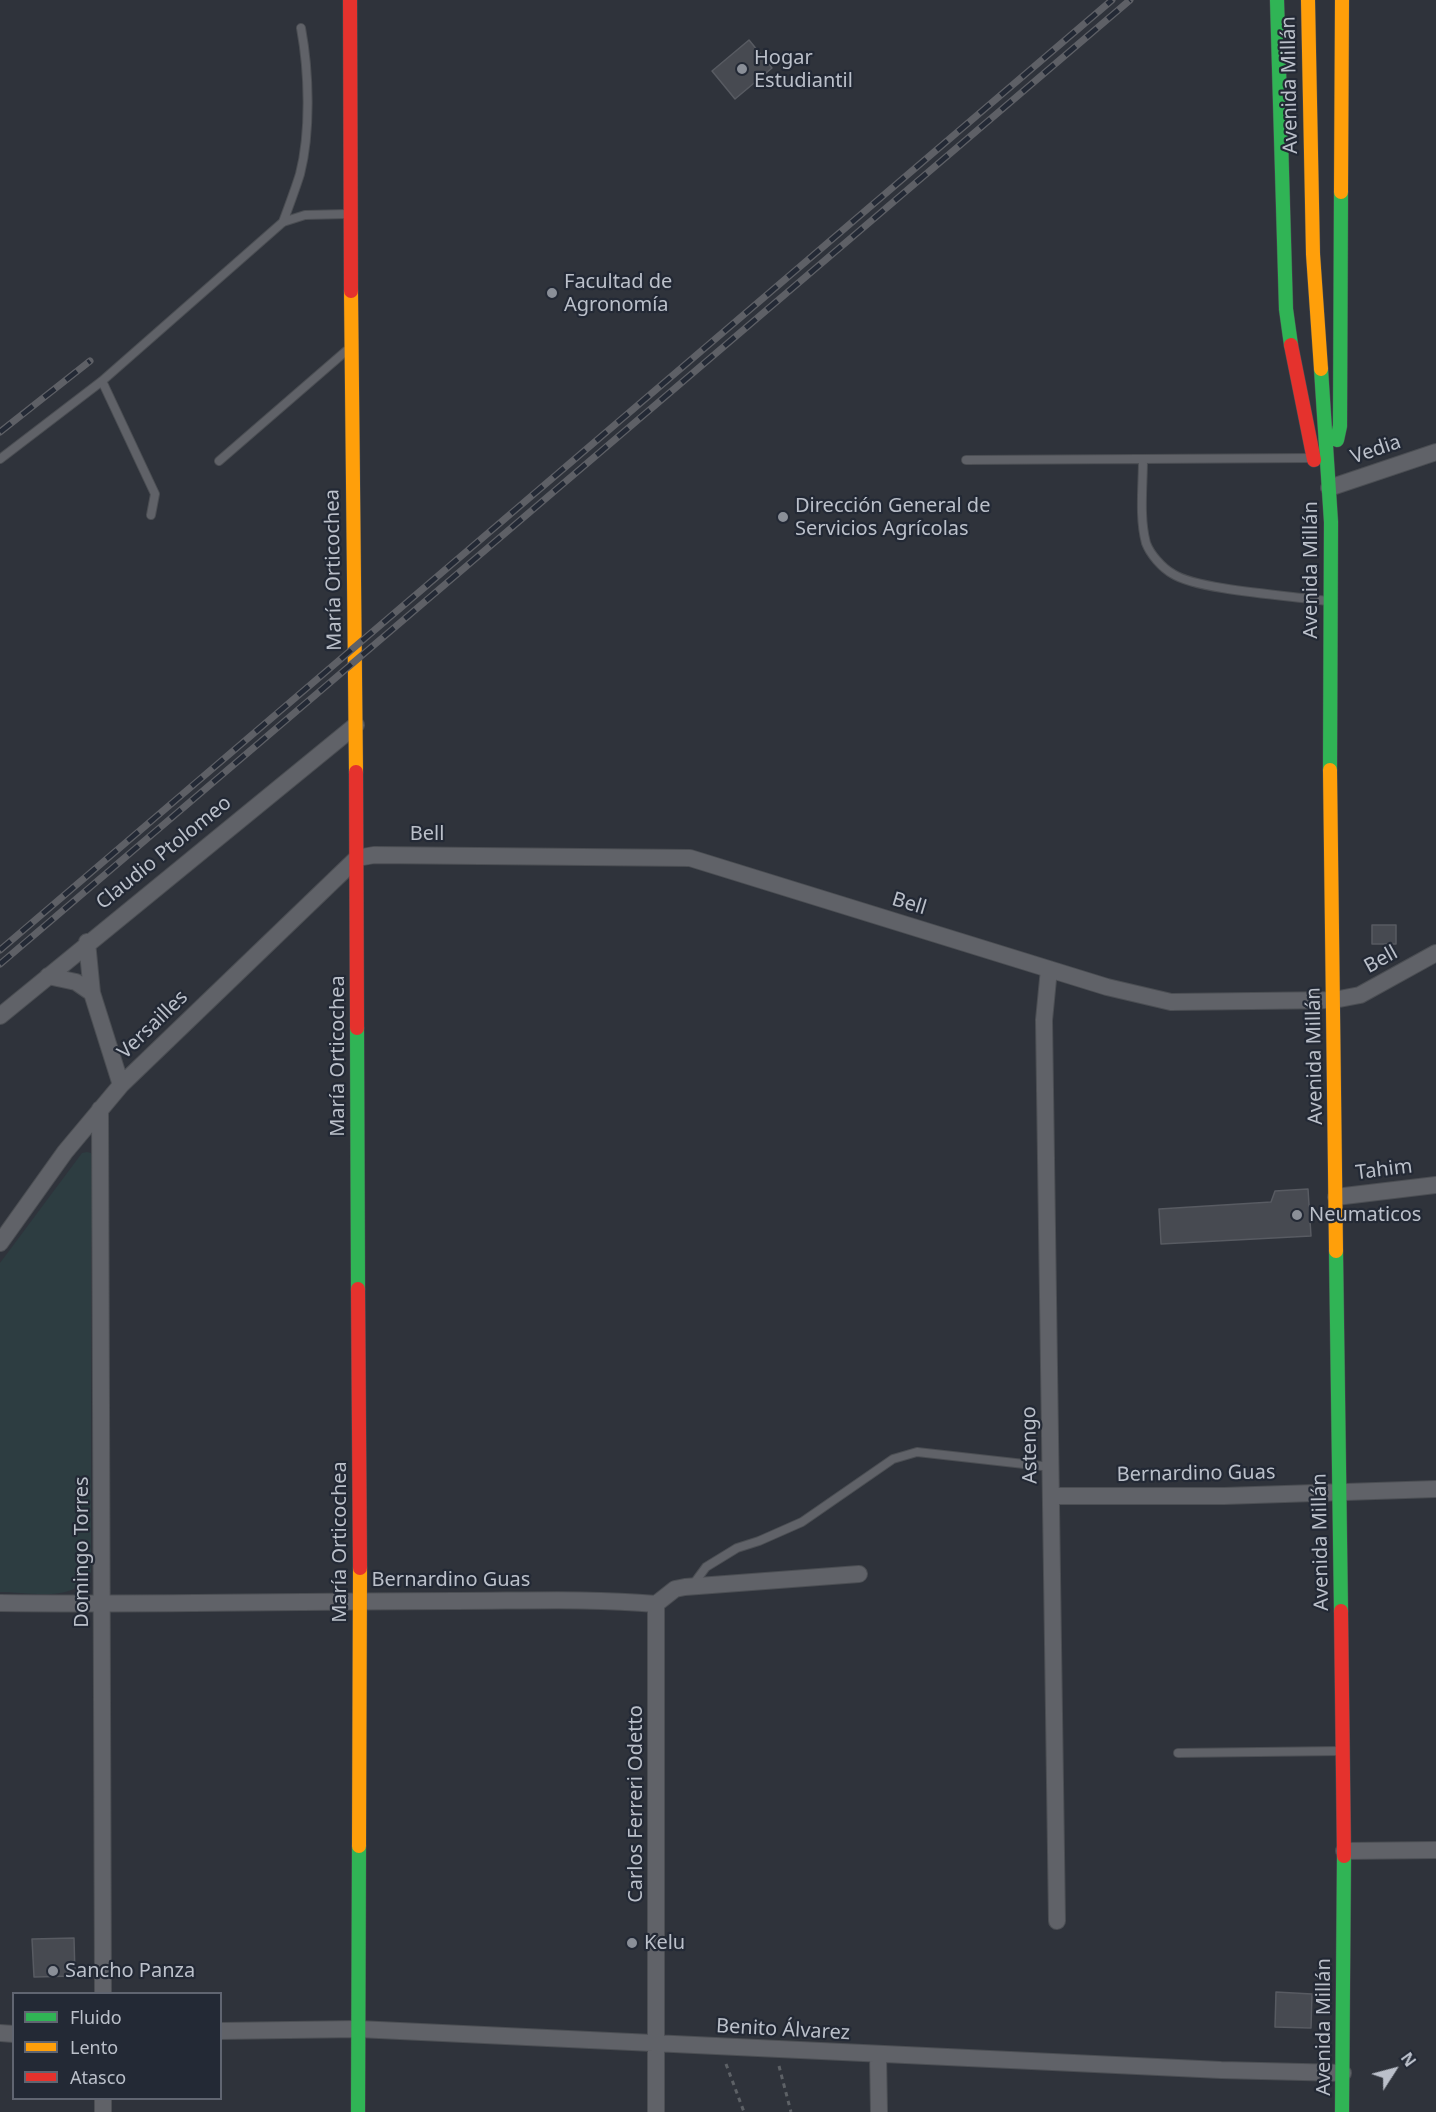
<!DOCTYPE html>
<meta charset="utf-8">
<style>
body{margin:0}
#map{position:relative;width:1436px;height:2112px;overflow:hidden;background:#2f333b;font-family:"Noto Sans",sans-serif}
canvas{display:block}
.legend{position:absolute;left:12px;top:1992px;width:210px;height:108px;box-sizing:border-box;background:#232935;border:2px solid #606571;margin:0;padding:8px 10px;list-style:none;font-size:18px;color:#bbc0ca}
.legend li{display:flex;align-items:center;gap:12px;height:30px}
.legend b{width:30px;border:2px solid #606571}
.north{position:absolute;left:1364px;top:2040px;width:60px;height:60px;-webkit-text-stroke:4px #232935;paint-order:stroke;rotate:54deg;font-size:16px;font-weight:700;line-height:24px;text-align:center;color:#bbc0ca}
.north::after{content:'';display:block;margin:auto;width:21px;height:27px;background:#bbc0ca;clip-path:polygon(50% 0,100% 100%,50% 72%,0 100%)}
</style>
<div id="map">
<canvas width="1436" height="2112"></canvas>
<ul class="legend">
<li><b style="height:8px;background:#30b455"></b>Fluido</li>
<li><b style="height:8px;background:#ff9f0a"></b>Lento</li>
<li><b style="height:8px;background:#e5322d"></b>Atasco</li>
</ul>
<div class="north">N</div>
</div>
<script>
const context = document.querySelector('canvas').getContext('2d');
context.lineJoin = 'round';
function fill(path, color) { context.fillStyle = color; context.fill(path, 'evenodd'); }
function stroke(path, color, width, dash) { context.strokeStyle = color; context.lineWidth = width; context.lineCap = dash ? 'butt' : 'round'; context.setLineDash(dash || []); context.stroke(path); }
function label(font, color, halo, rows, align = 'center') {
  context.font = font + ' "Noto Sans",sans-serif'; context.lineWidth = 4.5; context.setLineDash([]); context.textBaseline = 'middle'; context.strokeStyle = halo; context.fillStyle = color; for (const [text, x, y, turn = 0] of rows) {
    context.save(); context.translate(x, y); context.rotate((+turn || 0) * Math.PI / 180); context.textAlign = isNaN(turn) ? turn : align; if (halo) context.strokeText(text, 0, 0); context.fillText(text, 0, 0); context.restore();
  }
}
fill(new Path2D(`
 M87,1152L91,1153L95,1161L91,1250V1572C76,1604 30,1592 0,1592V1263L82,1153Z`), '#2d3d41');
const building = new Path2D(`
 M749,40L772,68L735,99L712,71Z
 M1372,925H1396V944H1372Z
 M1308,1189L1311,1236L1161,1244L1159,1209L1271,1202L1275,1191Z
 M74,1938L75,1976L34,1977L32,1939Z
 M1276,1992L1312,1994L1311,2028L1275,2027Z`);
fill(building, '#474a51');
stroke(building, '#585b62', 1.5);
const lane = new Path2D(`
 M283,222C289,206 295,190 300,174C311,131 309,71 301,28
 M102,381L155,494L151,515
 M0,459L102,381L283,222L305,215L347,214
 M1143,459C1143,486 1139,517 1146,543C1150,554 1162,568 1173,574C1197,590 1294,596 1327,601
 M966,460L1311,458
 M219,461L346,351
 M692,1586L706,1567L737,1548L759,1541L802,1522L893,1459L917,1452L1051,1467
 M1178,1753L1340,1751`);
const street = new Path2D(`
 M1329,488L1436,452
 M87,942L92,993L121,1085
 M1049,969L1044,1020L1057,1921
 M48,976L76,982L92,993
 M0,1016L356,725
 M100,1109L103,1994
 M1336,1197L1436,1185
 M0,1243L65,1152L121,1085L357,858L374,855L690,858L1107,987L1171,1002L1334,1000L1360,995L1436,953
 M1052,1496H1224L1436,1489
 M0,1603C152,1605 304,1601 456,1601C523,1601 589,1598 656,1604L675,1589L685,1587L859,1574
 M656,1604V2112
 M1344,1851L1436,1850
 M220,2031L358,2029L1221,2070L1343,2073
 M0,2033L14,2034
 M878,2055L879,2112
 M103,2112V2098`);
const fast = new Path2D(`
 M1277,0L1286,309L1291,345
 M1321,369L1331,522L1330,770
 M1337,440L1340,426L1341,192
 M357,1028L358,1289
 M1336,1251L1341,1611
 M358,2112L359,1846
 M1342,2112L1344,1856`);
const slow = new Path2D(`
 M1308,0L1313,254L1321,369
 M1341,192L1342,0
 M351,291L356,772
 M1330,770L1336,1251
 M359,1846L360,1568`);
const jam = new Path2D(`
 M350,0L351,291
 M1291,345L1314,460
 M356,772L357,1028
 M358,1289L360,1568
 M1341,1611L1344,1856`);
stroke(lane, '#4b4e53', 10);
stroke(street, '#4b4e53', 18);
stroke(fast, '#4b4e53', 15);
stroke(slow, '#4b4e53', 15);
stroke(jam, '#4b4e53', 15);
stroke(new Path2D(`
 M726,2064L744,2112
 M779,2066L791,2112`), '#5d6166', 3, [4.5, 4.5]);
stroke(lane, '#606268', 8);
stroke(street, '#606268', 16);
stroke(fast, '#30b455', 14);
stroke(slow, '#ff9f0a', 14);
stroke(jam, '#e5322d', 14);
const rail = new Path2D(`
 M0,432L90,361
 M0,950L1112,0
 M0,964L1130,0`);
stroke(rail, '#5e6066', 7);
stroke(rail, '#232935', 4.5, [14]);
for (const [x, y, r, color] of [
 [742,69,6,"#8a8f98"],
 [552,293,6,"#8a8f98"],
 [783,517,6,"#8a8f98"],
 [1297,1215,6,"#8a8f98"],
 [632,1943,6,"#8a8f98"],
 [53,1971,6,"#8a8f98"]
]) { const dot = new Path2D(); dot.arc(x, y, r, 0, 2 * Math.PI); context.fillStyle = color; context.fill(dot); stroke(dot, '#232935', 2); }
label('20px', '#bbc0ca', '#232935', [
 ["Hogar",754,58],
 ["Estudiantil",754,81],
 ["Facultad de",564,282],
 ["Agronomía",564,305],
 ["Dirección General de",795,506],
 ["Servicios Agrícolas",795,529],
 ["Neumaticos",1309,1215],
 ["Kelu",644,1943],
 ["Sancho Panza",65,1971]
], 'left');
label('20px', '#bbc0ca', '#232935', [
 ["Avenida Millán",1290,85,-91],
 ["Vedia",1376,450,-19],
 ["María Orticochea",334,570,-91],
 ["Avenida Millán",1311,570,-90],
 ["Bell",427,834],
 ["Claudio Ptolomeo",164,853,-39],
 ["Bell",909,904,17],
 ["Bell",1381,960,-29],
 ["Versailles",153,1025,-44],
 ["María Orticochea",338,1056,-90],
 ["Avenida Millán",1315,1056,-91],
 ["Tahim",1384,1170,-7],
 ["Astengo",1030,1445,-91],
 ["Bernardino Guas",1196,1474,-1],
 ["María Orticochea",340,1542,-90],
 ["Avenida Millán",1321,1542,-91],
 ["Domingo Torres",82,1552,-90],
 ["Bernardino Guas",451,1580],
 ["Carlos Ferreri Odetto",636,1804,-90],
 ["Avenida Millán",1324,2027,-90],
 ["Benito Álvarez",783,2030,3]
]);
</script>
